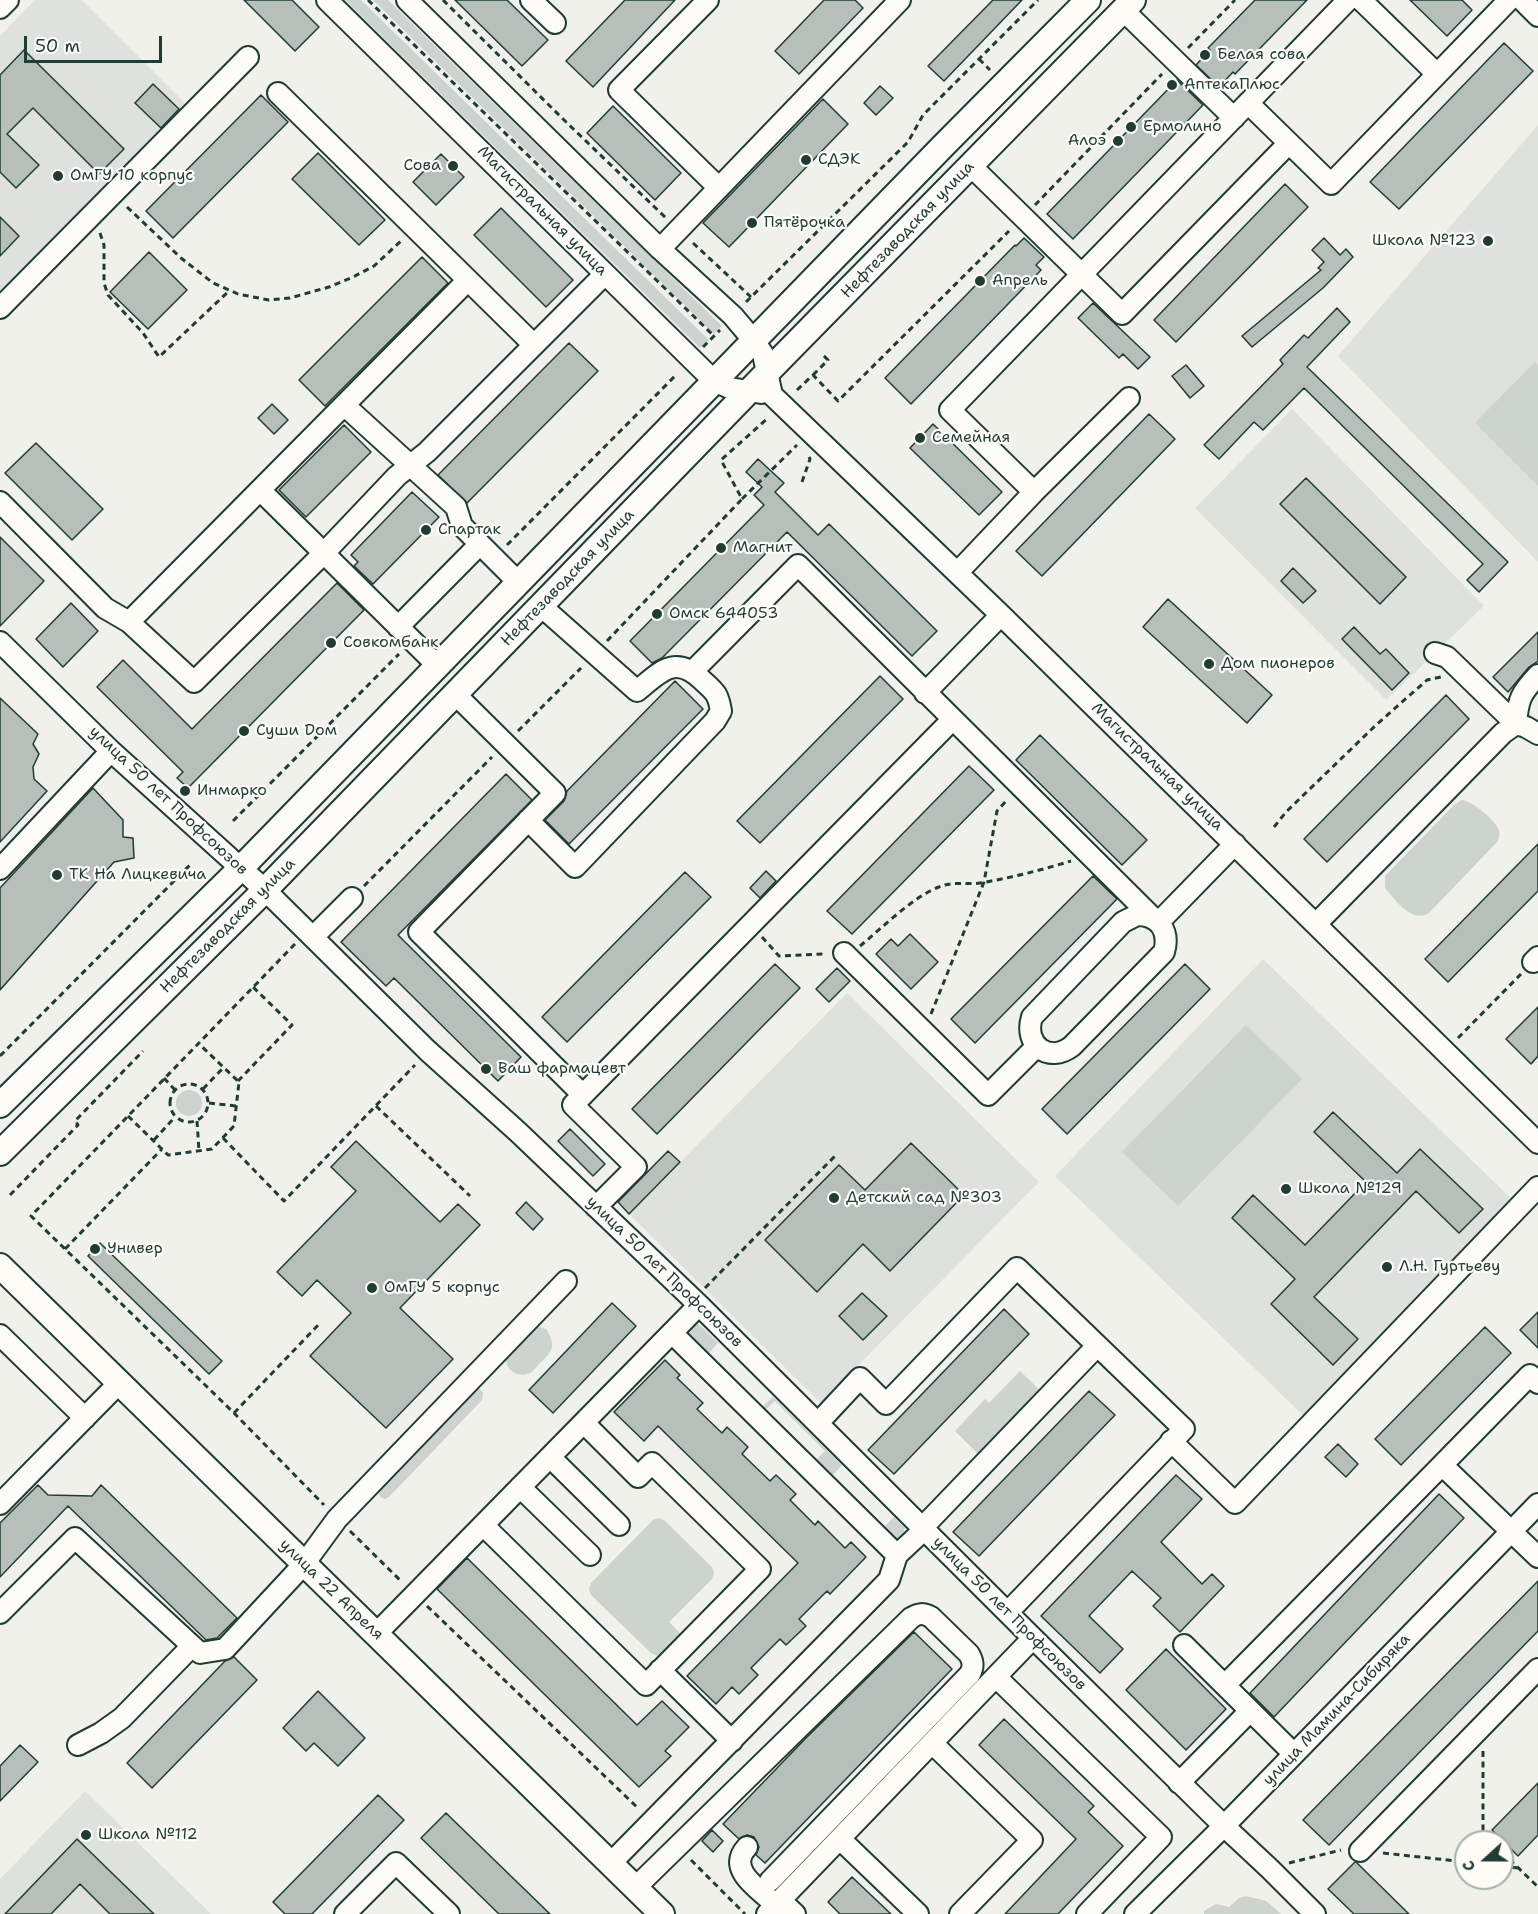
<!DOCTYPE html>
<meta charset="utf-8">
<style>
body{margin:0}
#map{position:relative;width:1538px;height:1914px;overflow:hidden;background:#f0f1eb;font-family:"Shantell Sans",sans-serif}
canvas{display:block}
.north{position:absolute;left:1454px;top:1830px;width:60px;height:60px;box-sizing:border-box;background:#fdfcf7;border:2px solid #a4b0a9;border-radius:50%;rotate:249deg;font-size:16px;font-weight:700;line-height:24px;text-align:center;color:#1f3d34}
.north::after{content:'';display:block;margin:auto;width:21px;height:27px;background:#1f3d34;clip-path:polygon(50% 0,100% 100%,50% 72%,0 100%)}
.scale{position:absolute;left:24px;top:36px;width:138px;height:27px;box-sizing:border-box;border:3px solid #1f3d34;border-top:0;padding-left:8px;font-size:18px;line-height:21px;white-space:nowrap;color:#1f3d34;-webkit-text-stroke:4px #fdfcf7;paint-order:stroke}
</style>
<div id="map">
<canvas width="1538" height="1914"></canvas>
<div class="north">С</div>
<div class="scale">50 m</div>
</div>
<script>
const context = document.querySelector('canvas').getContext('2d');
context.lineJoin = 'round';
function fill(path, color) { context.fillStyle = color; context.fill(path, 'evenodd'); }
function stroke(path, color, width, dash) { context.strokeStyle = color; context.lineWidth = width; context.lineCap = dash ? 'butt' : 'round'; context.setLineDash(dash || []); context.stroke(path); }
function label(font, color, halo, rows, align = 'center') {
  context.font = font + ' "Shantell Sans",sans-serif'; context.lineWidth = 4.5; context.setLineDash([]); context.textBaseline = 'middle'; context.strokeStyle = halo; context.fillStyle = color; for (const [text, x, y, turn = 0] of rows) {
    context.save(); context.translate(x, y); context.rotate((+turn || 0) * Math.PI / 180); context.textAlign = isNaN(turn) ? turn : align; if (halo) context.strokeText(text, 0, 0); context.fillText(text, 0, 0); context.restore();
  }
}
fill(new Path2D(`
 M35,0H82L186,104L0,292V36Z
 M1538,125V562L1338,356Z
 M1292,409L1484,606L1386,700L1195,508Z
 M1263,959L1516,1203L1308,1420L1055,1176Z
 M847,993L1039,1182L821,1403L629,1214Z
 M85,1791L211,1914H0V1879Z`), '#dfe2dc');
fill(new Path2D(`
 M345,0H361L709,340L700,348Z
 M373,0H388L722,326L714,334Z
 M1535,362L1538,365V486L1475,423Z
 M1462,800C1472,801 1497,821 1499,831C1500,836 1499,837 1498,841L1429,913C1412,924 1395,900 1385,888V876L1455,804Z
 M1246,1025L1302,1079L1178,1206L1122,1152Z
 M176 1103a13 13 0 1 1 26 0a13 13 0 1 1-26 0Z
 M693,1321L699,1324L718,1343L708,1354L762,1407L773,1397L842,1465L831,1477L883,1528L894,1517L905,1528L903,1537L900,1539H893L814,1462L825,1451L775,1401L763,1412L684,1334Z
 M537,1326L546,1329C558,1347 551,1353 538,1365C535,1369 532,1373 527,1374C514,1378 501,1365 508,1352C513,1343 525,1335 532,1328Z
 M1020,1371L1045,1395L983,1459L955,1431L985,1399L989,1403Z
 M475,1389H480L483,1393L482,1400L389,1497L385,1499L380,1497L378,1490Z
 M658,1518L664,1520L712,1567L714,1573L712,1579L669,1622L681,1634L662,1653L657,1656L651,1653L591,1595L589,1589L591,1583L653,1520Z
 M1246,1896L1266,1901L1281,1914H1204V1911L1216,1904L1229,1907L1239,1898Z`), '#cdd3cd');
const building = new Path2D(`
 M244,0H292L319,27L295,51Z
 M455,0H507L548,40L522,66Z
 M625,0H675L593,87L566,61Z
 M824,0H855L863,8L799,74L775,51Z
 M993,0H1022L944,81L928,66Z
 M1255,0H1307L1235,74L1233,72L1219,87L1196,65L1210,50L1208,48Z
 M1410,0H1462L1472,10L1447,36Z
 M1504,43L1533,71L1399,209L1370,182Z
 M24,50L124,149L99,174L33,108L7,134L39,165L16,188L0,172V75Z
 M1177,80L1203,105L1073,239L1047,214Z
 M153,84L179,109L161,128L135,103Z
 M880,86L893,98L876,115L864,103Z
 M261,95L288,122L173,238L146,211Z
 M823,99L848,124L729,247L703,223Z
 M613,106L681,173L655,200L587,133Z
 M318,153L385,220L359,245L292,179Z
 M441,154L464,177L436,205L413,182Z
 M1285,184L1308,207L1176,342L1154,320Z
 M501,208L573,280L546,307L474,235Z
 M0,217L19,236L0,256Z
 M1024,238L1044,257L1036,265L1041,270L911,404L885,378L1015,245L1016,246Z
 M1324,238L1340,255L1346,249L1353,257L1323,288L1252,347L1242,336L1321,270L1318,268L1324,262L1312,250Z
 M149,252L187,290L148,329L110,292Z
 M422,257L448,283L325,406L299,380Z
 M1093,303L1150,357L1138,369L1123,354L1119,358L1078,318Z
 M1337,308L1350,322L1307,367L1508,562L1479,592L1467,580L1483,564L1304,388L1263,430L1254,422L1219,459L1204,445L1283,364L1280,360L1304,335L1308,338Z
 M569,343L598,371L467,503L438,475Z
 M1186,365L1204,386L1190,398L1172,376Z
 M272,404L288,420L274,434L258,418Z
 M1149,414L1175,439L1042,576L1016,551Z
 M933,424L1002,492L979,515L910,448Z
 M344,425L371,452L306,517L279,490Z
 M36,443L103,509L72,540L5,473Z
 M758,459L784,483L775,492L818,535L829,524L937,631L912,656L787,532L662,658L652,663L630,641L764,505L754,495L762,487L746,472Z
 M1306,478L1406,577L1380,604L1280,504Z
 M412,492L439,517L373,584L354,566L358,562L351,555Z
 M0,537L44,581L0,626Z
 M1293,568L1316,591L1303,603L1281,581Z
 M337,583L364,610L188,788L177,778L183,772L97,687L123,660L192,729Z
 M1168,599L1272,695L1247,723L1143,627Z
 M71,603L98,631L63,667L36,639Z
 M1354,627L1380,654L1386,649L1409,673L1392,690L1342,639Z
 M1538,632V661L1529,667L1508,692L1493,677Z
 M880,676L903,699L760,843L737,821Z
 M675,681L703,709L569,844L545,820L564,801L567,791Z
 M1446,695L1469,719L1327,862L1304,839Z
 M0,698L38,734L33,744L39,754L33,767L34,779L47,791L0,842Z
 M1040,735L1147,840L1122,865L1016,760Z
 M969,766L994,790L852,934L827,911Z
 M506,774L532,800L398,935L521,1057L498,1081L394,978L386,986L341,942Z
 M93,788L123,820V837L133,838L134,858L114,862L0,990V888Z
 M1538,844V891L1448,982L1425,959Z
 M766,871L776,881L760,898L750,888Z
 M685,872L711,897L567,1042L542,1017Z
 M1093,876L1117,899L975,1043L951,1019Z
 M910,934L938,962L911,989L876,954L891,939L898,946Z
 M775,964L800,988L657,1134L632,1109Z
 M1185,964L1210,989L1067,1134L1042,1109Z
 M837,968L850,981L829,1002L816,989Z
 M1538,1007V1056L1531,1064L1506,1039Z
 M1333,1112L1397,1173L1420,1149L1483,1209L1459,1233L1416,1191L1314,1297L1358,1339L1333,1365L1271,1304L1295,1279L1232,1218L1253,1195L1305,1245L1366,1182L1314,1132Z
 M570,1129L605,1164L593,1176L558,1141Z
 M356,1141L440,1222L458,1204L480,1225L400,1308L453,1359L386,1428L310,1356L351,1313L317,1280L302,1296L277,1272L356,1191L331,1167Z
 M911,1143L964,1195L890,1271L863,1244L817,1292L765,1240L839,1165L865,1190Z
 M668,1151L680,1162L629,1214L618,1202Z
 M526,1202L543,1219L533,1230L516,1213Z
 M100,1243L222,1361L209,1374L88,1256Z
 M862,1293L887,1316L863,1340L839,1316Z
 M612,1303L636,1326L553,1413L529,1390Z
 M1004,1309L1029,1334L894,1474L868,1450Z
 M1538,1312V1348L1520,1330Z
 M1485,1327L1511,1353L1401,1465L1375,1439Z
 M665,1360L680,1375L677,1378L703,1403L697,1409L722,1433L727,1427L748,1447L742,1454L770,1481L776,1475L796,1494L790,1500L815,1525L818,1521L845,1548L851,1542L866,1557L830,1594L827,1591L799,1619L806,1626L786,1645L780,1639L751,1668L758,1675L739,1694L732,1687L716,1704L687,1676L798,1563L658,1426L644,1441L614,1412Z
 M1089,1391L1115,1415L979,1556L953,1532Z
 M1338,1444L1358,1464L1346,1477L1325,1457Z
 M1176,1475L1202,1499L1161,1542L1202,1584L1212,1574L1224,1586L1180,1632L1153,1606L1161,1598L1132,1571L1089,1616L1123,1649L1100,1673L1041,1616Z
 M38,1485L48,1495L92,1496L101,1485L237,1618L217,1638L206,1640L68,1506L0,1577V1523Z
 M1439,1494L1464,1518L1274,1717L1250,1693Z
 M467,1558L637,1725L662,1701L689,1727L665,1751L671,1756L639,1787L437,1589Z
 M1538,1581V1631L1329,1845L1303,1820Z
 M914,1632L952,1669L765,1863L756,1855L759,1847L754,1837L747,1835L739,1839L723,1824L806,1738Z
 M1166,1649L1226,1709L1186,1750L1126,1690Z
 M234,1657L257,1680L152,1788L127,1763L225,1661Z
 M318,1691L365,1738L338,1766L314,1743L306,1751L283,1728Z
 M1004,1719L1094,1806L1088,1812L1123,1846L1058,1914H1005L1076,1839L979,1745Z
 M20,1745L38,1762L0,1801V1766Z
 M1538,1783V1835L1518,1856L1492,1830Z
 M378,1795L404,1820L312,1914H285L273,1902Z
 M446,1813L550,1914H499L421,1838Z
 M712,1830L723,1841L713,1852L702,1841Z
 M77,1839L154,1914H110L80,1884L51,1914H5Z
 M1355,1862H1356L1409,1914H1354L1328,1889Z
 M852,1877L891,1914H840L828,1902Z`);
fill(building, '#b6bfb8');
stroke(building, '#1f3d34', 1.5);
const minor = new Path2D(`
 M327,0L714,381L730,388L761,393
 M407,0L660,249L733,316L754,341L763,354L772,395L1001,615L1538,1143
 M531,0L555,23
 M708,0L619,90L719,188
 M1361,0L1437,74
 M1522,0L1538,16
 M0,8L8,0
 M1123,10L1234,118
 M278,93L534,345
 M1248,103L1331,184L1509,0
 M971,166L1122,314L1289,143
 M660,249L900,0
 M0,308L248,57
 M344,405L456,507L462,526L519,583
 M260,490L438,666
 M1034,492L950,410L1348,0
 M0,502L105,608L129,622L194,682L324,553L397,476L427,452L605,274
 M958,572L1034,492L1129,398
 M129,622L467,281
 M398,627L480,544
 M0,642L111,751L265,890L428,1051L518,1132L699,1305L1033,1638L1224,1826L1270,1869L1315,1914
 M1435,653L1447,657L1516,724
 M693,671L798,565L1152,917
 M925,693L1001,615
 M455,694L555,793L419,932L583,1095
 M1516,724C1518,699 1521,693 1538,675
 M528,820L575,867L715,721L721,711C718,693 715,692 702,680C675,654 660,672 637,691L541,606
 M0,869L111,751
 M1137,915C1159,915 1170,931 1164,952L1072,1046C1049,1064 1023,1045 1032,1017L1123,922Z
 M1159,922L1235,844
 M1316,924L1503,733L1516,724L1526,727L1538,734
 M313,937L352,898
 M844,953L988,1095L1037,1046
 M1533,962L1538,957
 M596,1207L636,1167L573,1105L952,720
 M672,1333L897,1555
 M0,1335L85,1418
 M1538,1383L1530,1375L1442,1465L1538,1557
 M818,1423L860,1378L886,1404L1017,1268L1184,1429L1008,1612
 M1171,1441L1235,1503L1538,1187
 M550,1457L619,1525
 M520,1487L590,1555
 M0,1504L119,1383
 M483,1525L646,1685L760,1569L652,1463L638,1477L584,1423
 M923,1527L1097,1346
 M0,1613L75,1538L200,1653L225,1649L304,1564L337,1519L566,1281
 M376,1634L699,1305
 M1184,1645L1294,1754
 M660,1670L732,1741
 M996,1677L1161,1837L1087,1914
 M1225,1685L1442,1465
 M932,1743L1032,1840L960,1914
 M78,1745L101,1733L122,1718L192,1646
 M1179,1783L1250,1711
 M840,1839L918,1914
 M747,1847C726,1870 759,1889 776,1905
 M1360,1851L1538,1669
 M610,1864L889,1580L897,1555L925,1529
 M635,1888L911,1618C919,1613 923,1613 931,1617L969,1654C973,1661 974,1666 970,1674L770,1881
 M780,1900L795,1914
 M345,1914L396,1863L449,1914
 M767,1914L1033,1638
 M1135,1914L1224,1826L1538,1504`);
const major = new Path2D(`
 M0,1105L241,868L943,146L1088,0
 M0,1153L265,890L749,391L1133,0
 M0,1266L662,1914`);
stroke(minor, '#1f3d34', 24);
stroke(major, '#1f3d34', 28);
stroke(new Path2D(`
 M368,0L714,336
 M443,0L563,119L666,218
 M1188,48L1235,0
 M979,59L990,70
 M1035,205L1162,74
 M127,207L181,258L213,283L238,294L269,300L290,298L329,287L353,277L374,266L402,240
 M100,233L104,245V283L108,295L143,333L159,357L230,290
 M693,243L751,297
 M746,302L908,142L923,115L1038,0
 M703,347L720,330
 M813,375L828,360L823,355
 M797,390L813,375L838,401L1009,231
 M802,482L810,459L809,457
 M742,499L797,445
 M507,545L677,374
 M607,641L742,499L721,460L768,418
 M518,731L581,668
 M233,821L399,654
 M1274,827L1286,812L1376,725L1427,680L1441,677
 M364,886L492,757
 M762,937L779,956L825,954
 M295,944L31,1216L234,1413L324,1505
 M860,946C882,928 914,896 939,887C952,881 966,885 980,883C1011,878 1041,870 1071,861
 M931,1014L984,882L997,811L1008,799
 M1458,1038L1521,974
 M0,1056L190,865
 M164,1078L175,1090
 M238,1081L292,1025L253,987
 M170 1103a19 19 0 1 1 38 0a19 19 0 1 1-38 0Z
 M203,1089L224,1067
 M209,1103L236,1106
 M376,1106L470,1196
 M128,1116L168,1155L212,1149L234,1126L239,1082L198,1043
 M197,1121L199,1151
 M223,1138L284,1201L415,1065
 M154,1140L175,1117
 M10,1195L78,1125L75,1121L143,1051
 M65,1249L162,1149
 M705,1288L837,1154
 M234,1413L321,1322
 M350,1531L401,1581
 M427,1606L639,1809
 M1483,1751V1834L1492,1842
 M1502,1852L1538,1887
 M1383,1853L1466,1862
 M691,1860L745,1914
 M1289,1863L1341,1850
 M1502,1866L1518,1868`), '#1f3d34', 3, [6, 4.5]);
stroke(minor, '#fdfcf7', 20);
stroke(major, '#fdfcf7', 24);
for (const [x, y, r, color] of [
 [1205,55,6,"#1f3d34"],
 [1172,85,6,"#1f3d34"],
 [1131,127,6,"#1f3d34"],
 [1118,141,6,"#1f3d34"],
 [806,160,6,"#1f3d34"],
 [453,166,6,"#1f3d34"],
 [58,176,6,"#1f3d34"],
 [752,223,6,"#1f3d34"],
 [1488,241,6,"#1f3d34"],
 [980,281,6,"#1f3d34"],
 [920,438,6,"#1f3d34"],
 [426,530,6,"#1f3d34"],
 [721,548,6,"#1f3d34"],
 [657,614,6,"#1f3d34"],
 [331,643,6,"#1f3d34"],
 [1209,664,6,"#1f3d34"],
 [244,731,6,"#1f3d34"],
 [185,791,6,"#1f3d34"],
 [57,875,6,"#1f3d34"],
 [486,1069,6,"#1f3d34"],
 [1286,1189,6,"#1f3d34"],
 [834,1198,6,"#1f3d34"],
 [95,1249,6,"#1f3d34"],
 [1387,1267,6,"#1f3d34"],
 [372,1288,6,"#1f3d34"],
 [86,1835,6,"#1f3d34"]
]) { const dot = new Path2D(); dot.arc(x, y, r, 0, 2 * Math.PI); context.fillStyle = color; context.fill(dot); stroke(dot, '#fdfcf7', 2); }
label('16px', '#1f3d34', '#fdfcf7', [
 ["Белая сова",1217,55],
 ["АптекаПлюс",1184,85],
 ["Ермолино",1143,127],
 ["Алоэ",1106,141,"right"],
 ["СДЭК",818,160],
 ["Сова",441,166,"right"],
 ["ОмГУ 10 корпус",70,176],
 ["Пятёрочка",764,223],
 ["Школа №123",1476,241,"right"],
 ["Апрель",992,281],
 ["Семейная",932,438],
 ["Спартак",438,530],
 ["Магнит",733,548],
 ["Омск 644053",669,614],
 ["Совкомбанк",343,643],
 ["Дом пионеров",1221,664],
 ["Суши Dом",256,731],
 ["Инмарко",197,791],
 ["ТК На Лицкевича",69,875],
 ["Ваш фармацевт",498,1069],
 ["Школа №129",1298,1189],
 ["Детский сад №303",846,1198],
 ["Универ",107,1249],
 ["Л.Н. Гуртьеву",1399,1267],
 ["ОмГУ 5 корпус",384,1288],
 ["Школа №112",98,1835]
], 'left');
label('16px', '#1f3d34', '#fdfcf7', [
 ["Магистральная улица",542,211,45],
 ["Нефтезаводская улица",908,230,-46],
 ["Нефтезаводская улица",568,578,-46],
 ["Магистральная улица",1157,767,44],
 ["улица 50 лет Профсоюзов",168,801,43],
 ["Нефтезаводская улица",228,926,-45],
 ["улица 50 лет Профсоюзов",664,1272,44],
 ["улица 22 Апреля",331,1590,44],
 ["улица 50 лет Профсоюзов",1009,1614,45],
 ["улица Мамина-Сибиряка",1337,1710,-46]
]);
</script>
